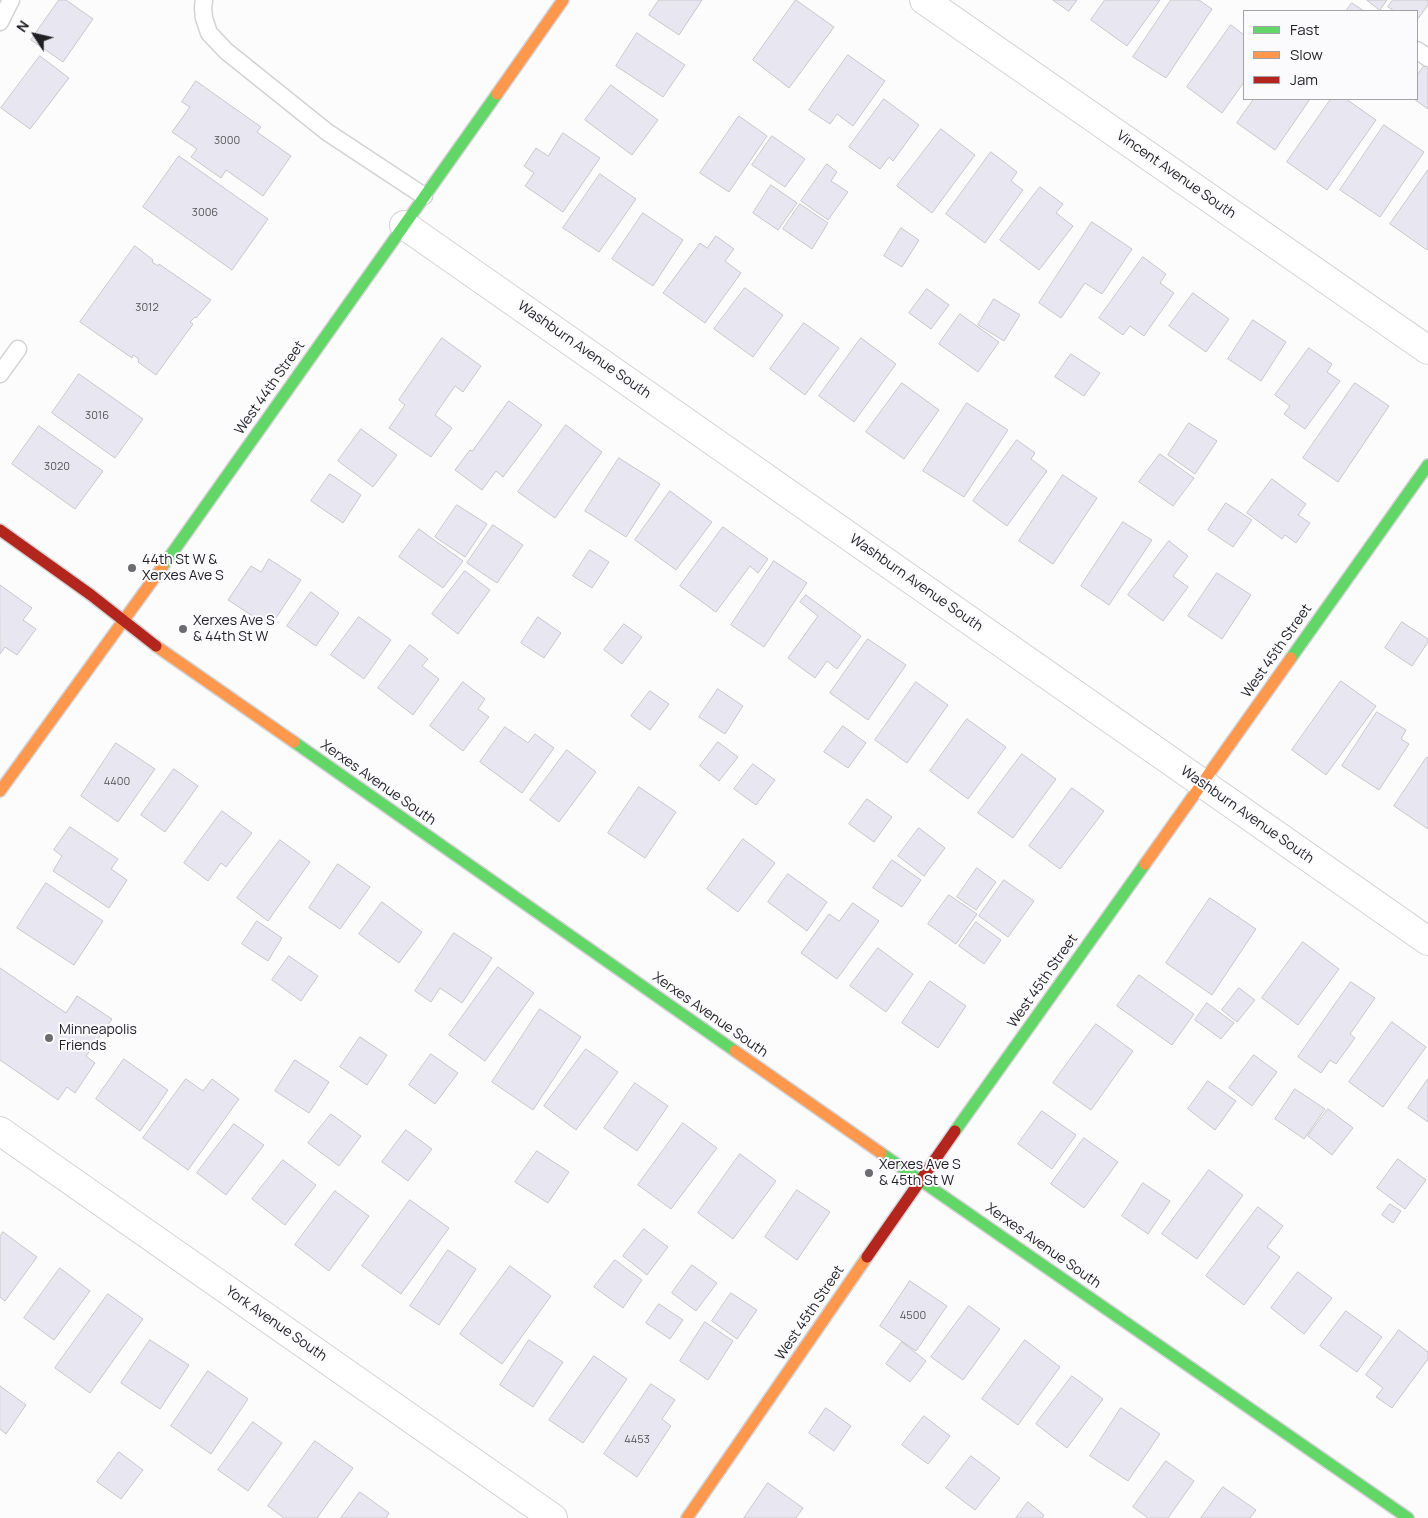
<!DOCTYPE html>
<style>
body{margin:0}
#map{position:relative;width:1428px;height:1518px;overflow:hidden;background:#fcfcfd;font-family:Manrope,sans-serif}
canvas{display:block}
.legend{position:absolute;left:1243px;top:10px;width:175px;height:90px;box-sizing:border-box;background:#fbfbfe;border:1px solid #a3a3a7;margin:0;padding:6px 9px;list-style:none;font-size:15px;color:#1f1f24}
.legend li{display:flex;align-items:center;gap:10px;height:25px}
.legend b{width:25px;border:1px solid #a3a3a7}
.north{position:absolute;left:10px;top:10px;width:50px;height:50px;-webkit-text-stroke:4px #fbfbfe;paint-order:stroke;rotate:305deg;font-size:14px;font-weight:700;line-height:20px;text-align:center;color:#1f1f24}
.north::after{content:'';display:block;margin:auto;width:18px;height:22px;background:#1f1f24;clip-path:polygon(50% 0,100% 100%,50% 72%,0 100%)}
</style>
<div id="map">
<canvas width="1428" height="1518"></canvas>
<ul class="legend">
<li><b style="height:6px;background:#63d668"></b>Fast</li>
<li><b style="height:6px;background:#ff974d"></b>Slow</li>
<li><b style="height:6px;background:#b3261e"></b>Jam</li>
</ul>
<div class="north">N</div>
</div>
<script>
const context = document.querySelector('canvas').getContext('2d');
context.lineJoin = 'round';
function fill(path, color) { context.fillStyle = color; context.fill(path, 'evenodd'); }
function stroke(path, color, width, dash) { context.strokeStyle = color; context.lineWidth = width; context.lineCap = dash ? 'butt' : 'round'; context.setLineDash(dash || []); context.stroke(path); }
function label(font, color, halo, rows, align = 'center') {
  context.font = font + ' Manrope,sans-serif'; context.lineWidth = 4; context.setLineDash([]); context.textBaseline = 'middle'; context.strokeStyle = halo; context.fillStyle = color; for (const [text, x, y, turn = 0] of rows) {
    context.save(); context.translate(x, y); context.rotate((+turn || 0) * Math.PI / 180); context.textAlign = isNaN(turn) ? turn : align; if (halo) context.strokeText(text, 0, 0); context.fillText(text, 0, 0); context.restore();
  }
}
const building = new Path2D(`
 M59,0H66L93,19L63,62L31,40Z
 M659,0H702L679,35L649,15Z
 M796,0L834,27L789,88L753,60Z
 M1053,0H1077L1069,11Z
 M1105,0H1160L1127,46L1091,20Z
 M1171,0H1199L1212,9L1166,78L1133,57Z
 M1367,0H1387L1380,10Z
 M1393,0H1428V5L1417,20V11H1394L1388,7Z
 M1352,3L1364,11H1346Z
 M1231,25L1244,35V82L1222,113L1187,87Z
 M637,33L685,65L663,97L616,66Z
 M848,55L885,81L853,126L837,114L830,124L809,110Z
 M40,56L69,78L30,129L1,108Z
 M1424,66L1428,69V109L1414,99H1417V76Z
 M196,81L261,127L257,132L291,156L263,196L226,170L221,178L191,157L197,149L172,132L190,107L182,102Z
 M611,85L658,120L632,155L585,120Z
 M884,99L919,125L893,161L889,157L880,169L849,147Z
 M1254,99H1310L1275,150L1237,123Z
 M1331,99H1346L1376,120L1327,190L1287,162Z
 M739,116L767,136L729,192L700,173Z
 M1384,125L1424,152L1380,217L1340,190Z
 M941,129L975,155L932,213L897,186Z
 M563,133L600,158L563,212L525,186L534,173L524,166L536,148L548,156Z
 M772,136L805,159L785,187L752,165Z
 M991,152L1017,172L1011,181L1023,190L985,243L946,214Z
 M179,156L268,219L232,270L143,207Z
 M827,164L837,172L831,181L848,192L828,220L801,201Z
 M1428,170V248L1427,250L1390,224Z
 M600,174L636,199L599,252L563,228Z
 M771,185L797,203L778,230L753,213Z
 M1040,187L1063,204L1056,213L1073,226L1039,270L1000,240Z
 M800,204L828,223L812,249L783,229Z
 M643,213L683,240L653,286L612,259Z
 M1092,222L1132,249L1102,294L1085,283L1061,318L1039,303Z
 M901,228L919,240L902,267L884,256Z
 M716,236L734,249L725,261L741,273L705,323L663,293L700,243L707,248Z
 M135,246L153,260L152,262L158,266L159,264L211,300L196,318L195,317L190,322L193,324L156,375L138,362L139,359L133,355L132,358L80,322Z
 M1143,257L1166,274L1160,283L1174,293L1144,336L1130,326L1123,335L1099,318Z
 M745,288L783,315L753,357L714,329Z
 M927,289L949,305L931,329L909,313Z
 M1193,293L1229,319L1206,352L1169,326Z
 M994,299L1020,315L1004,341L978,325Z
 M960,314L999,342L978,372L939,344Z
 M1253,320L1286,342L1261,381L1228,359Z
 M804,323L839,348L805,395L770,369Z
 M442,338L481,366L463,392L455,386L435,415L452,428L431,457L389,428L405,405L399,400Z
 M861,338L896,364L854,422L819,396Z
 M1309,348L1332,364L1327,372L1340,381L1305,429L1284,414L1290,406L1275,395Z
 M1071,354L1100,373L1084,396L1055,377Z
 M79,374L143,419L115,458L52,413Z
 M902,383L939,410L904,459L866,432Z
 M1355,383L1389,406L1338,482L1303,458Z
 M509,401L542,425L503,477L496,471L482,490L455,470L470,450L472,451Z
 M967,403L1008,430L964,497L923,471Z
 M1189,423L1217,441L1195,474L1168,455Z
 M566,425L602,452L555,518L518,492Z
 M39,426L103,471L75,509L12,464Z
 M361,429L397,455L373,487L338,461Z
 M1017,440L1035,453L1031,459L1047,471L1007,526L973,501Z
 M1160,454L1194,478L1173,506L1139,482Z
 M619,458L660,484L626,537L585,511Z
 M330,474L361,495L343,523L311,501Z
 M1063,475L1097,498L1053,564L1019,541Z
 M1272,479L1306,504L1298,515L1310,523L1296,543L1285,535L1282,539L1247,513Z
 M670,491L712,522L676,570L635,540Z
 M1226,503L1252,520L1233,547L1208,530Z
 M457,505L487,524L465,557L435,537Z
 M1123,522L1152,540L1109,605L1081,586Z
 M493,525L523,545L497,583L467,563Z
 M723,527L768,559L758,573L750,566L716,612L680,586Z
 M419,529L463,561L443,588L399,557Z
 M1169,541L1188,556L1173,576L1188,587L1163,621L1128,595Z
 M590,550L609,562L592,588L573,576Z
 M269,559L301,580L270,627L228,600L251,566L261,572Z
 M774,561L807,583L764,647L731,625Z
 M465,571L490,590L458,634L432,614Z
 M1217,573L1251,595L1222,639L1188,616Z
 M0,585L32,608L23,620L36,629L17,655L5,647L0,654Z
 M311,592L339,613L316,646L287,626Z
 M806,595L861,636L837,669L827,661L815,678L788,658L818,616L800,602Z
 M359,617L391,640L364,679L331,655Z
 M538,617L561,633L544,658L521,643Z
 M1402,622L1428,639V642L1412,666L1385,648Z
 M624,624L642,637L622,664L604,650Z
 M868,639L906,665L868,720L830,693Z
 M410,645L428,659L422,666L439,679L413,715L378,688Z
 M1341,681L1376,706L1326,775L1292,750Z
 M463,682L485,699L478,709L489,717L463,751L430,726Z
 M916,682L948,705L907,763L875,740Z
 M718,689L743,706L725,734L699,717Z
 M650,691L669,704L650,730L631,716Z
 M1377,712L1406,730L1401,739L1409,744L1379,790L1342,766Z
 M967,719L1006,747L968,799L930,771Z
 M843,726L866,743L848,768L824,752Z
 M505,727L528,743L535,734L554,748L522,793L480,762Z
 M718,742L738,757L719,781L700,766Z
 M116,743L155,769L118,822L81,796Z
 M567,750L596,772L559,822L530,800Z
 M1022,754L1056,779L1013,838L978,813Z
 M1427,757L1428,758V829L1394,806Z
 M753,764L775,780L756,805L734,789Z
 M174,769L198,786L165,832L141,815Z
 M639,787L676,812L645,858L608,833Z
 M1072,788L1104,811L1060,869L1029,846Z
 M867,799L892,817L874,842L849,824Z
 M222,811L252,833L226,867L221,863L208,881L184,863Z
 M70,827L118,859L111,869L127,880L109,908L53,871L62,856L54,850Z
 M919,828L945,848L924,876L898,856Z
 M743,839L775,863L738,912L707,889Z
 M280,840L310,862L268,921L237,898Z
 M892,860L921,880L902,907L873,888Z
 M338,864L370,887L340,929L309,908Z
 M977,868L996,882L976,910L957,897Z
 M788,874L827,902L807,931L768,902Z
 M1004,880L1034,901L1008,937L979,916Z
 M46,883L103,921L74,965L17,928Z
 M949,895L977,914L956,944L928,924Z
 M1210,898L1256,929L1212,995L1166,963Z
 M382,902L422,932L399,963L359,934Z
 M853,903L879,921L837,979L801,953L829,914L839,921Z
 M257,921L282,938L268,961L242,944Z
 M976,922L1001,940L984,964L959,946Z
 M454,933L492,958L462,1003L440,988L431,1002L415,991Z
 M1303,942L1339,969L1298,1025L1262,998Z
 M878,948L913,974L886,1012L850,986Z
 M289,956L318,976L301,1001L272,980Z
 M498,967L534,993L485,1061L449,1035Z
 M0,968L66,1013L77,996L112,1019L86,1056L95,1063L75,1093L67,1087L58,1100L0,1060Z
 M1139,975L1194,1014L1172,1045L1117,1006Z
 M930,981L966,1006L938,1048L902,1023Z
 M1351,982L1375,998L1350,1034L1355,1038L1336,1064L1330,1060L1321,1073L1298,1057Z
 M1239,988L1255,1000L1237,1022L1222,1010Z
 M1207,1003L1234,1023L1221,1039L1195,1020Z
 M540,1009L581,1037L533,1110L492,1082Z
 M1392,1022L1426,1047L1383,1107L1349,1082Z
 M1096,1024L1133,1051L1091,1110L1053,1083Z
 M360,1037L387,1055L367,1085L340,1067Z
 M586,1049L618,1072L576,1130L544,1106Z
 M431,1054L458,1073L435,1104L409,1085Z
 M1254,1055L1277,1072L1252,1106L1229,1088Z
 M124,1059L168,1090L140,1131L96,1099Z
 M295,1060L329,1082L309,1113L275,1091Z
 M186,1079L203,1091L212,1079L239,1099L188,1170L143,1138Z
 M1428,1079V1122L1408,1108Z
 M1208,1081L1236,1101L1215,1130L1188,1109Z
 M635,1083L668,1106L637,1151L604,1128Z
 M1295,1089L1325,1109L1304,1139L1275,1119Z
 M1328,1109L1353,1128L1332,1155L1308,1136Z
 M1042,1111L1076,1135L1052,1169L1018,1144Z
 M331,1114L361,1136L339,1166L308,1143Z
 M683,1123L717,1148L671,1209L638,1185Z
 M234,1124L264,1145L226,1195L197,1173Z
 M406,1130L432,1149L408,1181L382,1162Z
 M1084,1138L1118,1162L1084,1208L1051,1184Z
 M537,1151L569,1172L548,1203L515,1182Z
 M740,1154L776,1181L733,1239L698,1213Z
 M1398,1159L1426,1180L1405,1209L1377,1188Z
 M283,1160L316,1185L285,1225L252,1199Z
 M1209,1170L1243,1195L1197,1259L1162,1234Z
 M1143,1183L1170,1201L1148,1234L1122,1216Z
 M797,1190L830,1212L797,1260L765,1237Z
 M335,1191L369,1216L329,1271L295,1245Z
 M410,1200L449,1228L401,1294L362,1266Z
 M1390,1204L1401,1211L1393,1223L1382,1215Z
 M1258,1207L1283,1226L1267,1247L1280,1257L1244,1305L1206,1276Z
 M644,1229L668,1247L647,1275L623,1256Z
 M3,1232L37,1257L5,1301L0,1297V1237Z
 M448,1250L476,1269L439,1325L410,1306Z
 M615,1260L642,1280L623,1308L594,1287Z
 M692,1265L717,1283L696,1311L672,1293Z
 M510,1266L551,1296L502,1364L460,1334Z
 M60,1268L90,1291L54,1340L24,1318Z
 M1298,1272L1332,1298L1304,1334L1271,1308Z
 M910,1281L947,1306L916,1351L880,1326Z
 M731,1293L757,1310L737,1339L712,1321Z
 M108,1294L143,1319L90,1393L55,1368Z
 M659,1304L683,1320L670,1339L646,1323Z
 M969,1306L1000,1329L963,1380L931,1357Z
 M1346,1311L1382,1337L1357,1372L1320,1346Z
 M705,1322L733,1341L708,1380L680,1361Z
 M1399,1330L1428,1352V1359L1392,1408L1376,1397L1383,1388L1366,1375Z
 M150,1340L189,1365L160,1409L121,1383Z
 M529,1340L563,1362L533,1407L500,1385Z
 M1025,1340L1060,1367L1018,1425L982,1399Z
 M902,1342L926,1361L910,1382L886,1364Z
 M594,1356L627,1379L583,1443L549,1420Z
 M208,1371L248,1399L211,1454L171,1426Z
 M1072,1376L1103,1399L1067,1448L1036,1424Z
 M651,1384L675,1400L662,1419L671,1426L637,1477L604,1454Z
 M0,1386L26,1405L6,1434L0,1429Z
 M826,1408L851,1426L834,1451L809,1433Z
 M1121,1408L1160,1434L1128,1481L1090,1456Z
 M924,1416L950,1436L928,1464L902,1445Z
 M253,1422L282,1443L248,1491L218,1470Z
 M315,1441L353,1468L317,1518H284L268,1506Z
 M119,1452L143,1470L121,1499L97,1482Z
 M971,1456L1000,1478L975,1510L946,1488Z
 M1166,1461L1194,1481L1168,1518H1148L1133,1507Z
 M768,1483L803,1508L796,1518H744Z
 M1223,1487L1256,1510L1250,1518H1201Z
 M360,1492L389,1513L386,1518H341Z
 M1028,1502L1044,1515L1042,1518H1016Z`);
fill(building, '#e8e7f1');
stroke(building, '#c7c7c9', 1);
const lane = new Path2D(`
 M204,0L203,8L204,18L209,33L226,51L327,132L424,196
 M0,22L11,0
 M1417,50L1428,58
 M0,374L18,349`);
const street = new Path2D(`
 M924,0L1428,350
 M404,225L1428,941
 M0,1131L553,1518`);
const fast = new Path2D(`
 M163,566L497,94
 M1291,658L1428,465
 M294,742L735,1051
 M955,1131L1145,864
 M881,1153L1408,1518`);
const slow = new Path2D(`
 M497,94L563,0
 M156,646L294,742
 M0,791L163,566
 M1145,864L1291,658
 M735,1051L881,1153
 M687,1518L867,1257`);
const jam = new Path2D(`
 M0,530L91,595L156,646
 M867,1257L955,1131`);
stroke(lane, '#d3d2d5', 19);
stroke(street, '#d3d2d5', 30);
stroke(fast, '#d3d2d5', 14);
stroke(slow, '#d3d2d5', 14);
stroke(jam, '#d3d2d5', 14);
stroke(lane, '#fff', 16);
stroke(street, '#fff', 28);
stroke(fast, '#63d668', 11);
stroke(slow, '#ff974d', 11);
stroke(jam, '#b3261e', 11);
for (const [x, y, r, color] of [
 [132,568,5,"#6c6c70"],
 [183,629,5,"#6c6c70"],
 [49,1038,5,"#6c6c70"],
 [869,1173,5,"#6c6c70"]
]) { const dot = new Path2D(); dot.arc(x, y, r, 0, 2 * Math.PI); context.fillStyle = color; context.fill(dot); stroke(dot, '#fbfbfe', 2); }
label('11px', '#525258', null, [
 ["3000",227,141],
 ["3006",205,213],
 ["3012",147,308],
 ["3016",97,416],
 ["3020",57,467],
 ["4400",117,782],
 ["4500",913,1316],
 ["4453",637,1440]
]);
label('14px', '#1f1f24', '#fbfbfe', [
 ["Vincent Avenue South",1176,175,35],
 ["Washburn Avenue South",584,350,35],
 ["West 44th Street",270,388,-55],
 ["Washburn Avenue South",916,583,35],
 ["West 45th Street",1277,651,-55],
 ["Xerxes Avenue South",378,783,35],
 ["Washburn Avenue South",1247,815,35],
 ["West 45th Street",1043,981,-55],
 ["Xerxes Avenue South",710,1015,35],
 ["Xerxes Avenue South",1043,1246,35],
 ["West 45th Street",810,1313,-56],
 ["York Avenue South",276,1324,35]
]);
label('14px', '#1f1f24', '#fbfbfe', [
 ["44th St W &",142,560],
 ["Xerxes Ave S",142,576],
 ["Xerxes Ave S",193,621],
 ["& 44th St W",193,637],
 ["Minneapolis",59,1030],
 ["Friends",59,1046],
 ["Xerxes Ave S",879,1165],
 ["& 45th St W",879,1181]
], 'left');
</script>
